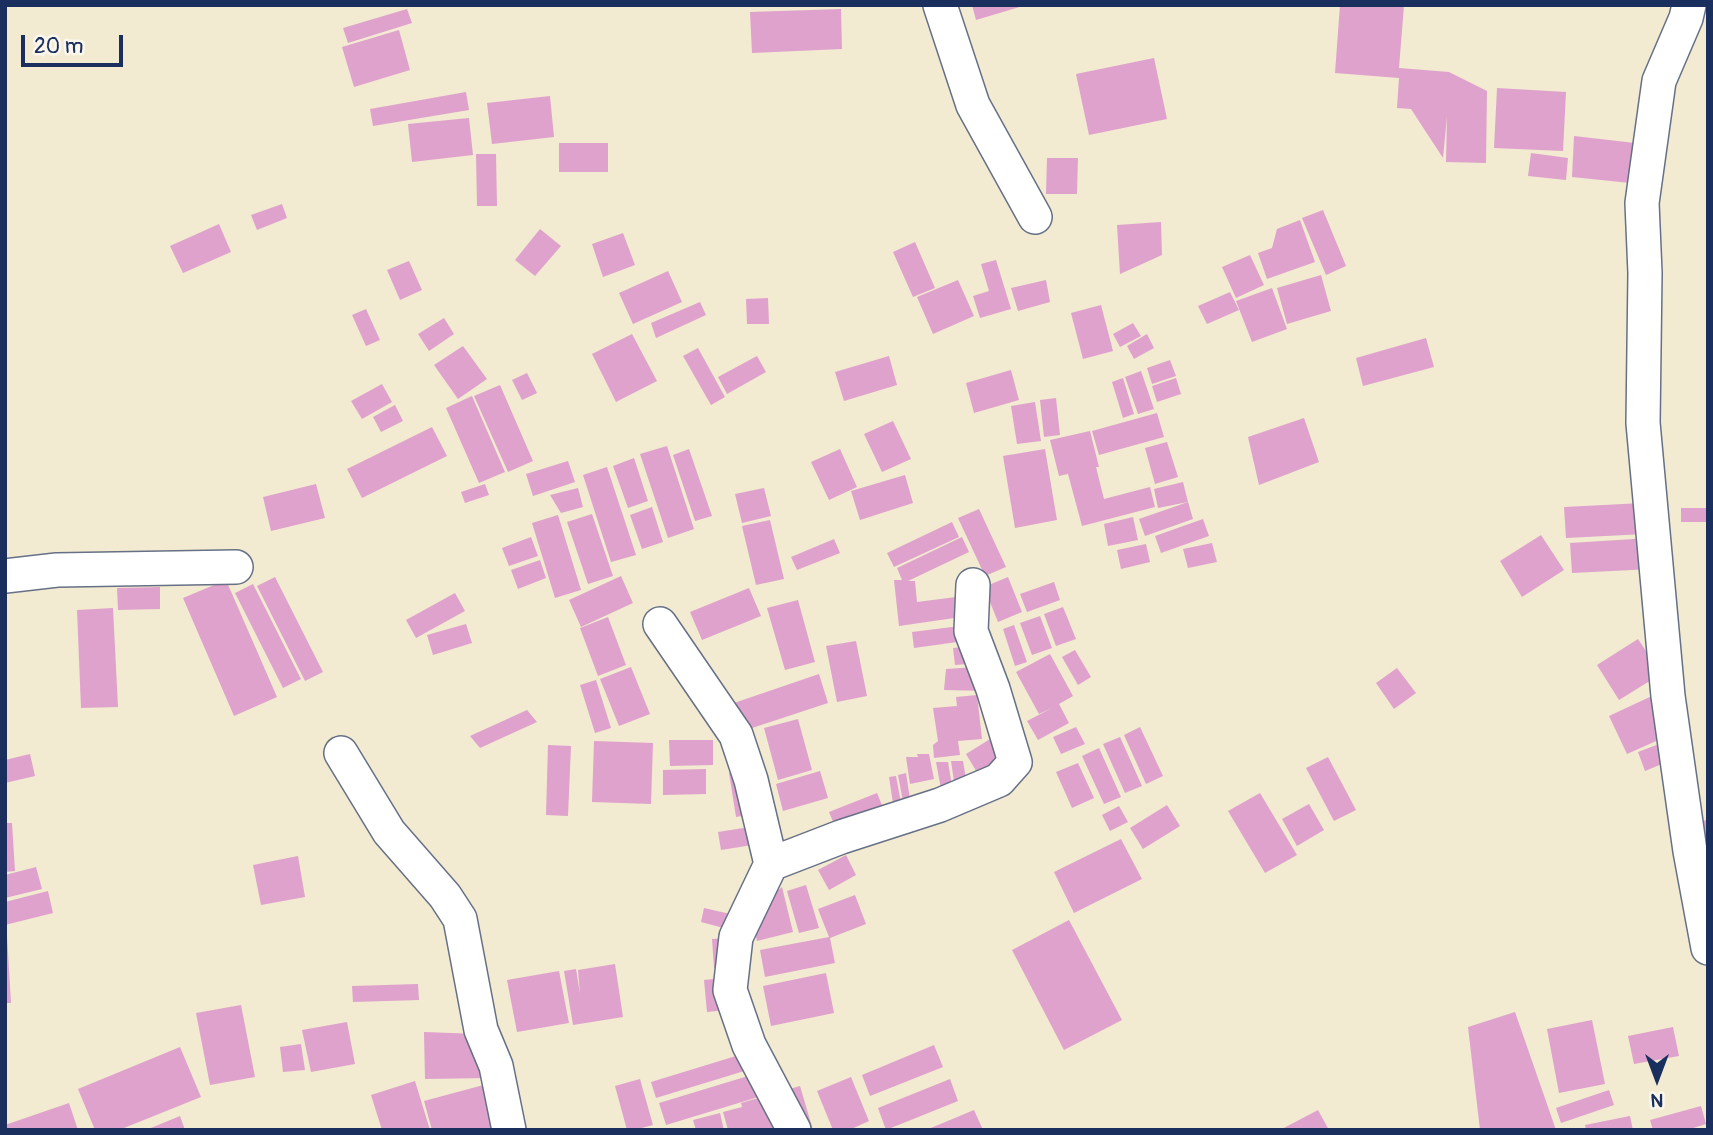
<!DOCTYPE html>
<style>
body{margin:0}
#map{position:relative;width:1713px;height:1135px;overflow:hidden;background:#f2ead1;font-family:Pangolin,sans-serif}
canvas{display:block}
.frame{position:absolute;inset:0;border:7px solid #1b2f5e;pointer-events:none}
.north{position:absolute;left:1622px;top:1044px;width:70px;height:70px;-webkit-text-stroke:5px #fbf7ec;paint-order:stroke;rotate:180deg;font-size:19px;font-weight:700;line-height:28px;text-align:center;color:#1b2f5e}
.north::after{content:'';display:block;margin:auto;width:24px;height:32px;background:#1b2f5e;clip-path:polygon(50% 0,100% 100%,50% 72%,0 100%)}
.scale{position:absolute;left:21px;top:35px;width:102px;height:32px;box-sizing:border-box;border:4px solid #1b2f5e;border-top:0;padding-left:9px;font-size:21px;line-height:24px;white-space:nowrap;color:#1b2f5e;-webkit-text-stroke:5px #fbf7ec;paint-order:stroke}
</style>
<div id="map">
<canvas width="1713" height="1135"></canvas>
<div class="frame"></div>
<div class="north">N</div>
<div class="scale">20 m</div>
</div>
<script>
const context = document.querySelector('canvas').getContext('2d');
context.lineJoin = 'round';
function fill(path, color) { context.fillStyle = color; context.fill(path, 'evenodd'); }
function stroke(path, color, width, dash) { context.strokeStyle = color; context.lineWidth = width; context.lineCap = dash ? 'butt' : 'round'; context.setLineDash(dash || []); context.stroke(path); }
fill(new Path2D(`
 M972,5H1023V6L976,20Z
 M1340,5H1404L1399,68L1449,72L1487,91L1486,163L1446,162L1447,116L1443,158L1411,109L1397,108L1399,78L1335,73Z
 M407,9L412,23L348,43L343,28Z
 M841,9L842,49L752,53L750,12Z
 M399,30L410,70L354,87L342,47Z
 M1154,58L1167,119L1089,135L1076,74Z
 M1497,88L1566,92L1563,151L1494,148Z
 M466,92L469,110L373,126L370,109Z
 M550,96L554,137L492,144L487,103Z
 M469,118L473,155L412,162L408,124Z
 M1574,136L1661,146L1659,186L1572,177Z
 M559,143H608V172H559Z
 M1531,153L1568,158L1566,180L1528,176Z
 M476,154H496L497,206H477Z
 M1047,158H1078L1077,194H1046Z
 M282,204L287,218L257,230L251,215Z
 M1323,210L1346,266L1326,275L1302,218Z
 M1300,220L1315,262L1267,279L1258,253L1272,248L1277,229Z
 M1161,222L1162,255L1120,274L1117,225Z
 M219,224L231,252L183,273L170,246Z
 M540,229L561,246L535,276L515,260Z
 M623,233L635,265L603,277L592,244Z
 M915,242L935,288L913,297L893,252Z
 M1250,255L1264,285L1236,298L1222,267Z
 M996,260L1011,309L980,318L973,296L989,291L981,264Z
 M409,261L422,290L400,300L387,270Z
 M668,271L682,302L633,324L619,293Z
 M1321,275L1331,311L1287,324L1277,288Z
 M958,280L974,316L933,334L917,297Z
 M1046,280L1050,302L1018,311L1011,288Z
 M1272,288L1287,329L1252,342L1236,301Z
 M1230,292L1239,310L1207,324L1198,306Z
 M768,298L769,324H747L746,299Z
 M700,302L706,315L656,338L651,323Z
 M1101,305L1113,351L1083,359L1071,313Z
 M366,309L380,340L366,346L352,315Z
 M444,318L454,334L429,351L418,334Z
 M1133,323L1141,336L1120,347L1113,334Z
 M632,334L657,381L616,402L592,354Z
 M1147,334L1154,348L1134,359L1127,346Z
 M1426,338L1434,367L1363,386L1356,358Z
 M463,346L487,379L458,399L434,365Z
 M698,348L725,397L711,405L683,356Z
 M757,356L766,372L727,394L718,377Z
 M889,356L897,385L844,401L835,372Z
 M1170,360L1176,376L1152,384L1147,368Z
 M1011,370L1019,400L974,413L966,383Z
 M1141,371L1154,409L1138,414L1125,377Z
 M527,373L537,393L522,400L512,380Z
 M1123,378L1134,414L1123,418L1112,382Z
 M1176,378L1181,394L1157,402L1152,386Z
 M382,384L392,402L362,419L351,401Z
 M500,385L533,461L508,472L474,396Z
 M472,396L505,472L479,483L446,408Z
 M1056,398L1060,435L1044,437L1040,400Z
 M1035,402L1041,441L1017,444L1011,406Z
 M395,405L403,421L381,432L373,417Z
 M1157,413L1164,437L1099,455L1092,431Z
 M1304,418L1319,462L1259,485L1248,437Z
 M893,421L911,459L882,472L864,434Z
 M432,427L447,456L362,498L347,469Z
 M1090,431L1099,467H1096L1104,499L1150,487L1155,507L1082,526L1068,474L1059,476L1050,440Z
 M1167,442L1178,477L1155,484L1145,448Z
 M667,446L694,529L668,538L640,454Z
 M689,449L712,516L695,521L673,455Z
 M840,449L857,487L829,500L811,462Z
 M1045,449L1057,520L1015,528L1003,456Z
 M634,458L648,501L628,508L613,466Z
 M568,461L575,482L533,496L526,474Z
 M607,467L636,555L611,562L583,475Z
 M905,475L913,503L860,520L851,491Z
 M1183,482L1188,502L1158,508L1154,489Z
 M316,484L325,518L271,531L263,497Z
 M485,484L489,495L465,503L461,492Z
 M578,488L583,507L561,513L550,495Z
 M764,488L771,516L742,523L735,494Z
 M1188,502L1193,519L1145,536L1139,519Z
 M1643,503L1645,534L1566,538L1564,507Z
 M652,507L663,542L642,549L630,515Z
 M1681,508H1708V522H1681Z
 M979,509L1006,567L985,576L958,518Z
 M592,514L613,576L588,584L567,522Z
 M558,515L581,590L555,598L532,523Z
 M1133,517L1138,540L1108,546L1104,524Z
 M1203,519L1209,536L1161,553L1155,536Z
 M770,520L784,579L756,585L742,526Z
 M952,522L959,537L894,567L887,553Z
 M1541,535L1564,570L1522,597L1500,561Z
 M531,537L538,556L509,566L502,548Z
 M962,537L969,552L908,581H915L917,602L956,597V585L978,580L982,614L899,626L894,580H902L897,568Z
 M1650,538L1652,569L1572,573L1570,543Z
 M834,539L840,553L797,570L791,557Z
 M1212,543L1217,562L1188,568L1183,549Z
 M1146,544L1150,562L1121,569L1117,550Z
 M540,560L546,578L518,589L511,570Z
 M621,576L633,603L581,627L569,600Z
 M275,577L323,672L305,681L257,586Z
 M1008,577L1022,612L998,622L984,587Z
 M226,580L277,697L234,716L183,598Z
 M1054,582L1060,600L1027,612L1020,594Z
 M253,584L301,679L283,688L235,593Z
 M160,587V609L118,610L117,588Z
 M749,588L761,616L702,640L690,612Z
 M455,593L465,611L416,638L406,620Z
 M798,600L815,662L785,670L767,608Z
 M1063,607L1076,639L1056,646L1044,614Z
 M113,608L118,707L81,708L77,610Z
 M1040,616L1052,648L1032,655L1020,623Z
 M608,617L626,665L598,676L580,628Z
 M984,623L986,638L914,648L912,632Z
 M466,624L472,643L433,655L427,635Z
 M1014,625L1027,662L1015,666L1003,629Z
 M1638,639L1661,674L1619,700L1597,665Z
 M856,641L867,696L837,702L826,646Z
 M992,644L979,663L955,665L953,648Z
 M1075,650L1091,677L1078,685L1062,657Z
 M1050,654L1073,696L1059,704L1069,723L1038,740L1027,721L1052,708L1039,714L1016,672Z
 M631,667L650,714L619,726L600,679Z
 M976,667L988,691L944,690L946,669Z
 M1397,668L1416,693L1394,709L1376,683Z
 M819,674L828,703L743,731L734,703Z
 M596,680L611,728L595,733L580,685Z
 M977,695L982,739L958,741L960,755L934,758L933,745L938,741L933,708L957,706L956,697Z
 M1654,695L1672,734L1627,754L1609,716Z
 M527,710L537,722L480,748L470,736Z
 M798,719L812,770L778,780L764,728Z
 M1011,726L1026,751L981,779L966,754Z
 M1076,727L1085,744L1061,754L1053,737Z
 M1140,727L1163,776L1146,784L1124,735Z
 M1120,737L1142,786L1125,793L1103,744Z
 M669,740H713V765L670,766Z
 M594,741L653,743L651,804L592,802Z
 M1667,741L1674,759L1645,771L1638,752Z
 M548,745L571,746L568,816L546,815Z
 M1099,748L1121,797L1104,804L1082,756Z
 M30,754L35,776L5,783V760Z
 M917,754H929L934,779L910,784L906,757H918Z
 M1328,757L1356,810L1334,821L1306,768Z
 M951,761H963L967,785L955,788Z
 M936,762H948L952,786L941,789Z
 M1078,763L1094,798L1072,808L1056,772Z
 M706,769V794L663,795V770Z
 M752,770L760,813L736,817L729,773Z
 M820,771L828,798L783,811L776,784Z
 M906,773L911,806L904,807L898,775Z
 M896,776L902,808L894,810L889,777Z
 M877,793L884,810L836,829L829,812Z
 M1260,793L1297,855L1265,873L1228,811Z
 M1309,804L1324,830L1297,846L1282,819Z
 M1167,805L1180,826L1143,849L1130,828Z
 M1119,806L1128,822L1110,831L1102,815Z
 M1708,820V841H1700L1699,821Z
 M5,823H12L15,871L5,872Z
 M756,826L759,844L721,850L718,832Z
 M1121,839L1142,879L1074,913L1054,872Z
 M846,855L856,875L829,890L818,870Z
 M298,856L305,897L261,905L253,865Z
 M36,867L42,889L5,898V875Z
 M806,885L819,928L799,933L787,891Z
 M782,887L793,932L757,941L753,923L762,904Z
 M48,891L53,913L5,925V902Z
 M855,895L866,924L830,938L835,963L765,977L760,950L829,937L818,909Z
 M704,908L739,916L735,931L701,922Z
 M1069,920L1122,1020L1064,1050L1012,950Z
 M5,936H7L11,1003H5Z
 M742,937L743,967L714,968L712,939Z
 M615,964L623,1017L573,1025L564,971L576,969L580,994L578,970Z
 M559,971L569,1023L517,1032L507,980Z
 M826,973L834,1013L771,1026L763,986Z
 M742,976L745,1008L707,1012L704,980Z
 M418,984L419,1000L353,1002L352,986Z
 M241,1005L255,1077L210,1085L196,1013Z
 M1515,1012L1556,1130H1480L1468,1027Z
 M1592,1020L1605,1084L1559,1093L1547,1029Z
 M347,1022L355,1064L311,1072L302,1030Z
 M1673,1027L1679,1056L1634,1064L1628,1036Z
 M424,1032L478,1034L489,1078L425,1079Z
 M301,1044L305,1070L283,1072L280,1047Z
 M934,1045L943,1067L870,1096L862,1075Z
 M180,1047L201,1097L119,1130H95L78,1089Z
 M749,1052L754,1068L656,1098L651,1082Z
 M758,1073L765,1095L666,1125L659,1103Z
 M851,1077L869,1121L849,1130H833L817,1091Z
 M640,1079L653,1125L634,1130H627L615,1086Z
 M950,1079L958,1101L886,1130L878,1108Z
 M415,1081L430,1130H382L371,1095Z
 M491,1083L504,1130H432L424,1101Z
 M800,1086L813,1130H728L723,1112L742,1107L741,1103Z
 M1609,1090L1614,1105L1561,1123L1556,1108Z
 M69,1103L78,1130H5V1125Z
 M1701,1106L1706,1124L1687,1130H1653L1650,1120Z
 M974,1110L983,1130H926Z
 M1318,1110L1329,1130H1280Z
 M720,1113L724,1130H696L693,1120Z
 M180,1116L185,1130H146Z
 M1630,1116L1633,1130H1586L1585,1125Z`), '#dfa2cc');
const street = new Path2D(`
 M940,5L973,105L1035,217
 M1689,5L1686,18L1659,81L1642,203L1645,273L1643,423L1668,696L1690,851L1708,948
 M5,576L57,570L236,567
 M660,624L736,735L751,780L771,864L736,937L730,990L749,1045L794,1130
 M341,753L389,832L445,896L460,919L481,1030L496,1066L509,1130
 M771,864L841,837L940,805L999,780L1015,762L993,689L971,631L973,585`);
stroke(street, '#667086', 36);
stroke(street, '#fff', 33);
</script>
